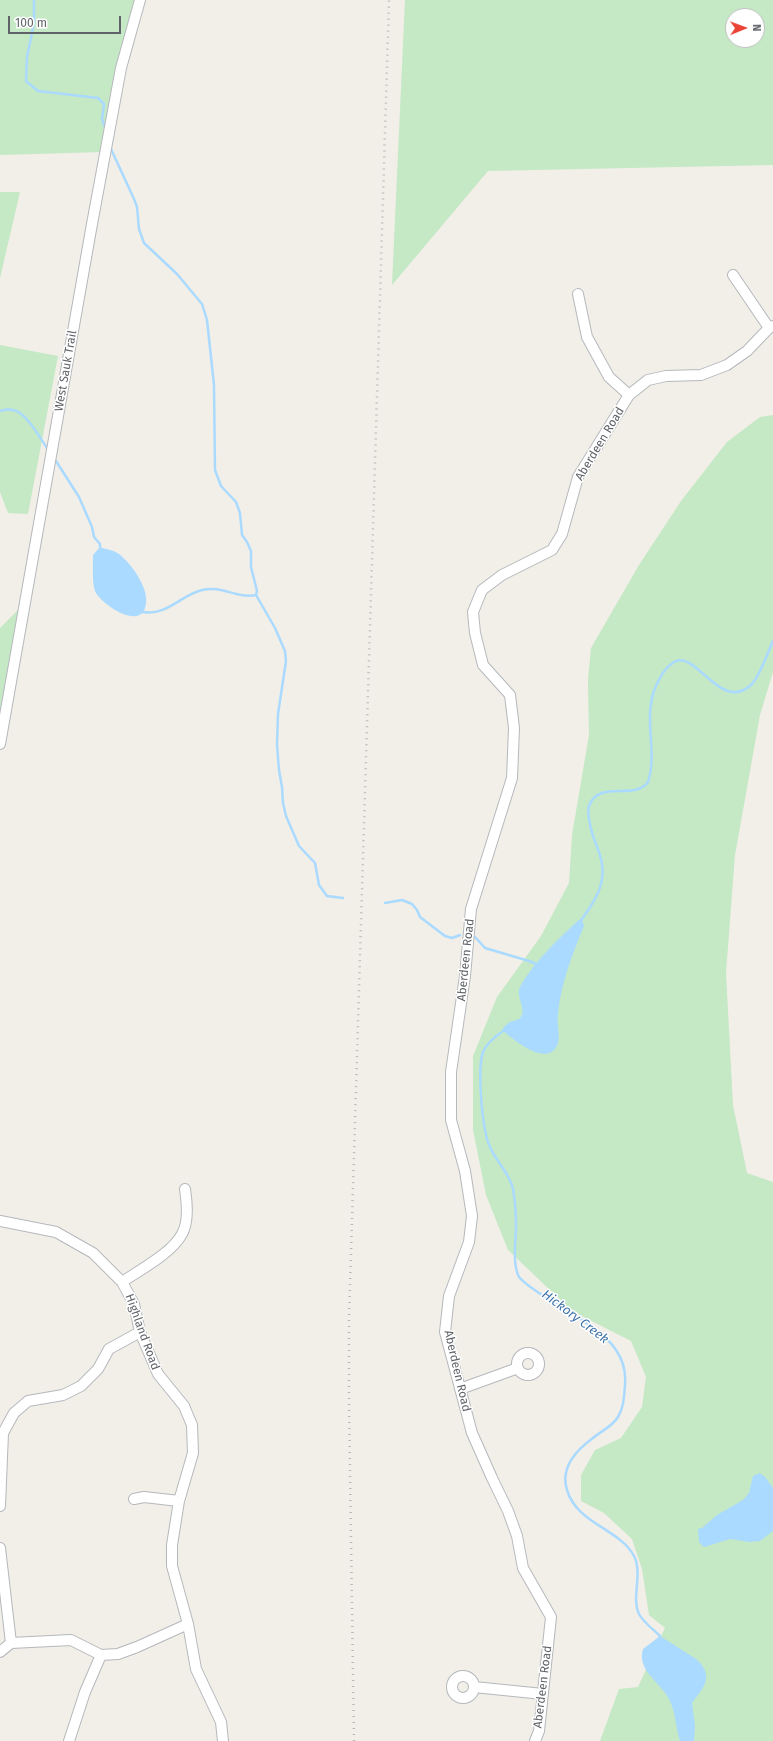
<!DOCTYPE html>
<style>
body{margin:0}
#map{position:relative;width:773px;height:1741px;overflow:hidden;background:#f1efe8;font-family:"Fira Sans",sans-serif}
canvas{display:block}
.north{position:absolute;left:725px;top:8px;width:40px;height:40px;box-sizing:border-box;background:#fff;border:1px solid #bfc1c3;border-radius:50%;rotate:89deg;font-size:11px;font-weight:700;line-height:16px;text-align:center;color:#5f6368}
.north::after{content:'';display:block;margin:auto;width:14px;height:18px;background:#ea4335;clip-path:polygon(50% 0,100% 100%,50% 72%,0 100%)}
.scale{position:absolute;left:8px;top:16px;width:113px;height:18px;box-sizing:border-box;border:2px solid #5f6368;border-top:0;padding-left:5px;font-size:12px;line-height:14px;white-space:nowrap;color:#5f6368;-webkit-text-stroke:3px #fff;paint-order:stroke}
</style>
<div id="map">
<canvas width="773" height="1741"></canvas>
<div class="north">N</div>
<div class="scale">100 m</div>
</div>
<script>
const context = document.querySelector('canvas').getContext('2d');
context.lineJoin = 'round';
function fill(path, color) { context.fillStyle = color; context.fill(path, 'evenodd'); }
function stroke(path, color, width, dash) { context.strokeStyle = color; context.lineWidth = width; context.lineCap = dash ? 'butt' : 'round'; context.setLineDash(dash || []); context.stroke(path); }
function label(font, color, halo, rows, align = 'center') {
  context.font = font + ' "Fira Sans",sans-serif'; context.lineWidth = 3; context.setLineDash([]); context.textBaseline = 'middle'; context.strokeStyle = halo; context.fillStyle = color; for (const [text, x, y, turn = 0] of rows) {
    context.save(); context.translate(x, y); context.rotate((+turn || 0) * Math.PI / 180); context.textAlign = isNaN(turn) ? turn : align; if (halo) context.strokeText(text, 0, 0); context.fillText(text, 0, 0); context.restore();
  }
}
fill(new Path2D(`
 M0,0H140L104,152L0,155Z
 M405,0H773V165L488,171L392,285ZM733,16H757V40H733Z
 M0,192H20L0,278Z
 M0,345L58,356L28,514L8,513L0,492Z
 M773,415V672L760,715L735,855L726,973L733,1105L747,1173L773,1182V1741H600L619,1689L638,1687L665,1628L649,1615L642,1569L632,1539L604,1513L581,1501V1475L595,1450L621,1438L642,1407L646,1377L631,1341L572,1311L508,1250L486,1195L473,1130V1056L497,997L541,936L569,883L572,835L589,735L588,680L591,648L639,565L681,501L727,442L760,417Z
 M19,609L0,716V628Z`), '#c5e8c5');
fill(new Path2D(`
 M100,547C107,550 112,549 119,554C132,564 155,595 143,612C133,626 99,602 95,591C92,583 93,564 93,555Z
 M580,919H582L584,926C572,955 561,983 558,1014C556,1025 563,1042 554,1050C541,1063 513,1039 503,1031V1028C505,1026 508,1023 510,1022C514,1020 518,1021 521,1017C527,1008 514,996 521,985C535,961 559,938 580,919Z
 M760,1473L765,1477L773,1488V1531L760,1541L750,1542L730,1539L704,1547L699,1542L698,1529L702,1528L717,1515L743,1500L749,1493L753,1476Z
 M660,1636L696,1659C715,1676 704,1687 692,1703L695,1726L694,1741H680C675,1725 676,1708 666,1694C656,1680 637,1668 643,1649Z`), '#aadaff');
stroke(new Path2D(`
 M34,0V23L27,57L26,81L38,91L98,98L104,104L102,119L106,130
 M111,149L134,199L137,207L139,229L144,243L177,274L202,304L207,320L214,385L215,470L221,486L236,502L240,513L242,535L247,542L251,551V567L257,591L256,595L275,628L285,651L286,661L278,714L277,745L279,770L282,787L283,803L286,816L299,846L315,863L319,885L327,896L343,898
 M0,411C4,410 9,409 13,410C26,412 40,438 47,448
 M56,461L79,497L92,527L94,537L100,544V547
 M143,612C167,616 181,595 202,590C222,585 237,599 256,595
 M385,903L402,900L412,904L417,910L420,917L445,936L452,938L460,935
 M582,919C595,901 607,883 601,859C598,847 592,837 590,824C589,819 587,811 589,806C599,779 634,801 648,782C659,748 639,713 660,678C663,672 668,666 674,662C696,649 720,713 751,685C760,676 767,654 773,641
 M475,937L485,948L529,961L536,964
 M503,1031C496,1036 486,1044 483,1052C477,1069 482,1130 490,1147C496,1161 510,1174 513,1189C515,1200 516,1214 516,1226C516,1240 512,1264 519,1277C524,1283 533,1289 539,1293C561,1308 603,1329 616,1350C623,1360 626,1373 625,1385C624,1396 624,1407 618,1417C612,1427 601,1431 593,1438C575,1451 560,1468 567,1490C577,1524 620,1529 634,1556C643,1574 631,1598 639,1614C644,1623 653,1629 660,1636`), '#aadaff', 2.5);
const minor = new Path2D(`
 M733,275L769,328
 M578,294L587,337L609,377L629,395
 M0,744L92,224L121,68L140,0
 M0,1221L56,1232L93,1253L122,1282L134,1304L140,1332L158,1374L184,1406L192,1425L193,1453L179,1501L172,1545V1566L188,1624L196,1669L221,1722L223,1741
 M122,1282C140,1270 172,1253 182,1234C189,1222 187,1202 185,1189
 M517 1364a11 11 0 1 1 22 0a11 11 0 1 1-22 0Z
 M460,1389L518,1368
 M134,1499L144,1497L179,1501
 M0,1506L3,1433L14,1413L28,1401L63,1395L81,1386L98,1369L109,1349L140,1332
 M0,1548L11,1643
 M0,1652L11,1643L71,1640L101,1655L118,1654L137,1647L188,1624
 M452 1687a11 11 0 1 1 22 0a11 11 0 1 1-22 0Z
 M474,1687L543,1694
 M69,1741L85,1692L101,1655
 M535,1741L539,1731L551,1617L523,1568L517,1536L508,1511L492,1478L472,1433L445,1332L449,1296L469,1242L472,1216L465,1171L451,1120V1072L465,976L471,909L512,778L514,728L510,695L483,665L475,633L473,612L482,590L502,575L552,550L562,534L578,477L629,395L648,380L666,376L701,375L727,365L747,351L769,328L773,326`);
stroke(minor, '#b5b8bc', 12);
stroke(minor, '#fff', 10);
stroke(new Path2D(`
 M354,1741L349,1402V1319L389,0`), '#b6b7b8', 2.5, [1, 5]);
label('12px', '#5f6368', '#fff', [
 ["West Sauk Trail",66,371,-80],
 ["Aberdeen Road",600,444,-59],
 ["Aberdeen Road",466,960,-84],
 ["Highland Road",142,1332,70],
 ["Aberdeen Road",457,1371,77],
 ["Aberdeen Road",543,1687,-83]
]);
label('italic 13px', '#4174aa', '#fff', [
 ["Hickory Creek",575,1317,37]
]);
</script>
